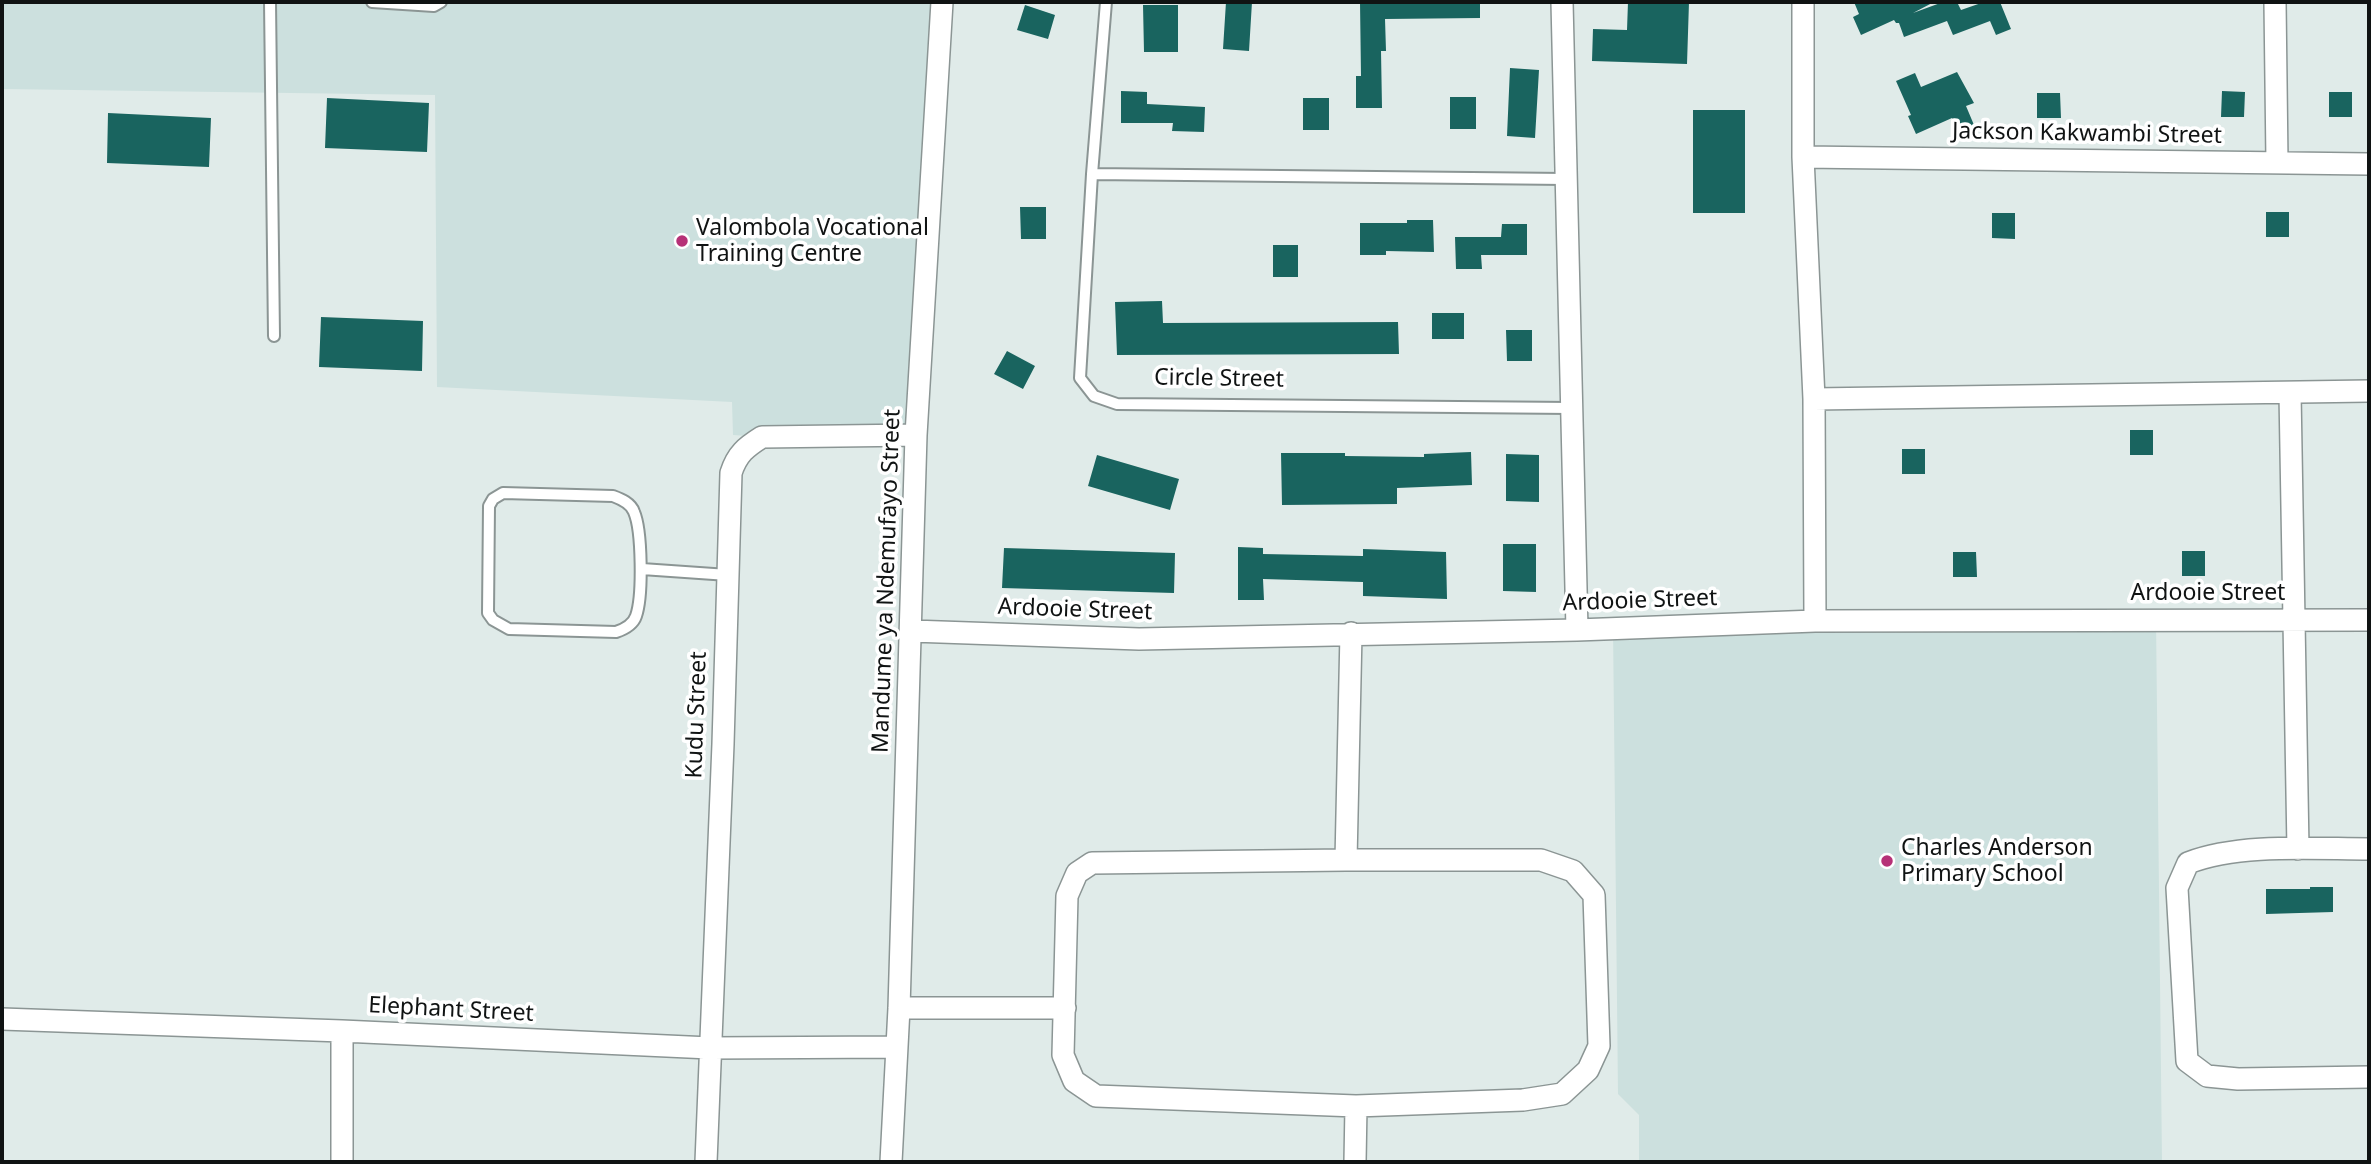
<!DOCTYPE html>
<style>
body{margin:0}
#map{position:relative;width:2371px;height:1164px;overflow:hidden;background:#e0ebe9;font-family:"Noto Sans",sans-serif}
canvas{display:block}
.frame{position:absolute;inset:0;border:4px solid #101313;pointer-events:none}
</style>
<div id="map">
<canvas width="2371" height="1164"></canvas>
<div class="frame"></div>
</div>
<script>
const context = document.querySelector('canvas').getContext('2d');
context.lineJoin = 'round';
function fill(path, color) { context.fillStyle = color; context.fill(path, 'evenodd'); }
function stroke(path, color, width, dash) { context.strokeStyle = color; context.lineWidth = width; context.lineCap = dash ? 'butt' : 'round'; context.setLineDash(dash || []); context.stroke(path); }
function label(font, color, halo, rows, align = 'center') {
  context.font = font + ' "Noto Sans",sans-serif'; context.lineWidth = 7; context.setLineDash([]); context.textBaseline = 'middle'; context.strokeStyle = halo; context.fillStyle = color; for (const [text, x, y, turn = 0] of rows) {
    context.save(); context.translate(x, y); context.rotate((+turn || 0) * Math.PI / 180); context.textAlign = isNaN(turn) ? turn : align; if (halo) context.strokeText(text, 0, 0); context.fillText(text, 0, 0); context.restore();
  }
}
fill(new Path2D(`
 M2,2H941L916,435L762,437L733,435L732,402L437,387L435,95L2,89Z
 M2156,618L2162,1162H1639V1115L1618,1094L1613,627Z`), '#cce0de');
fill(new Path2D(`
 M1226,2H1252L1249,51L1223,49Z
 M1360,2H1480V18L1385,19L1386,51H1381L1382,108H1356V76H1361Z
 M1628,2H1689L1687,64L1592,61L1593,29L1627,30Z
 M1854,2H1934L1913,13L1943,2H1957L1961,10L1984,2H2000L2011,29L1996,35L1990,21L1953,35L1947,21L1904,37L1899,23H1896L1894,20L1861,35L1853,17L1859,14Z
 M1025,5L1055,15L1048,39L1017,30Z
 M1143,5H1178V52H1144Z
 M1510,68L1539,70L1535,138L1507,136Z
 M1957,72L1974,103L1966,106L1974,125L1958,132L1952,118L1916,134L1908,116L1911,115L1896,81L1915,73L1921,87Z
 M1121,91L1147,92V104L1205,107L1204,132L1172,131L1173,123H1121Z
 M2222,91L2245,92L2244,117H2221Z
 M2329,92H2352V117H2329Z
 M2037,93H2060L2061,118H2037Z
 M1450,97H1476V129H1450Z
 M327,98L429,103L427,152L325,148Z
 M1303,98H1329V130H1303Z
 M1693,110H1745V213H1693Z
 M108,113L211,118L209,167L107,163Z
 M1020,207H1046V239H1021Z
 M2266,212H2289V237H2266Z
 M1992,213H2015V239L1992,238Z
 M1407,220H1433L1434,252L1386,251V255H1360V223H1407Z
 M1502,224H1527V255H1481L1482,269H1456L1455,237H1501Z
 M1273,245H1298V277H1273Z
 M1162,301L1163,323L1398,322L1399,354L1117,355L1115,302Z
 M1432,313H1464V339H1432Z
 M321,317L423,321L422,371L319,367Z
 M1506,330H1532V361H1507Z
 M1007,351L1035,366L1023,389L994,374Z
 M2130,430H2153V455H2130Z
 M1902,449H1925V474H1902Z
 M1471,452L1472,485L1397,488V504L1282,505L1281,453H1345V456L1424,457V454Z
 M1506,454L1539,455V502L1506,501Z
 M1097,455L1179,479L1170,510L1088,486Z
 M1503,544H1536V592L1503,591Z
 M1238,547L1263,548V554L1363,556V549L1446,552L1447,599L1363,596V582L1263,579L1264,600H1238Z
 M1004,548L1175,553L1174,593L1002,588Z
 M2182,551H2205V576H2182Z
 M1953,552H1976L1977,577H1953Z
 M2310,887H2333V912L2266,914V889H2310Z`), '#19645f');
const lane = new Path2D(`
 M270,2L274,336
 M372,2L434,6L441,2
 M1106,2L1092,174L1080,378L1094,396L1117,404L1572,408
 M1092,174L1566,179
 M503,493L613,496C621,499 631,503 634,512C642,530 643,596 636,616C633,625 625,629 616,632L509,629L493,620L488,613L489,506L493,499Z
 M642,569L728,575`);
const street = new Path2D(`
 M1562,2L1577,630
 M1803,2V157L1814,399L1815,621
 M2275,2L2277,162
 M1803,157L2369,164
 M2290,393L2298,849
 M1814,399L2369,391
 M912,631L1139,639L1577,630L1815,621L2369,620
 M2369,849C2314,849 2240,843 2188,863L2177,888L2187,1061L2207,1076L2238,1079L2369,1077
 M1346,860H1541L1573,871L1594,895L1599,1046L1588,1070L1562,1094L1523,1100L1356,1106L1096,1096L1074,1081L1063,1055L1067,896L1077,873L1092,863Z
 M1346,860L1351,633
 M899,1008H1065
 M2,1019L342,1031L710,1048L897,1047
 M342,1162V1031
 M706,1162L723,744L731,473C737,454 746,447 762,437L916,435
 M891,1162L899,1008L916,435L942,2
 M1355,1162L1356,1106`);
stroke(lane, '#8b9594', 14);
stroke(street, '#8b9594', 24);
stroke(lane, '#fff', 10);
stroke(street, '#fff', 21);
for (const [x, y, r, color] of [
 [682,241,7,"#b63177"],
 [1887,861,7,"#b63177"]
]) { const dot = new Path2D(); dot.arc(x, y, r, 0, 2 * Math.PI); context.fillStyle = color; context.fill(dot); stroke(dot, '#fff', 2.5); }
label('23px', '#101313', '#fff', [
 ["Jackson Kakwambi Street",2087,134,1],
 ["Circle Street",1219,379,1],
 ["Mandume ya Ndemufayo Street",887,581,-88],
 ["Ardooie Street",2208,593],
 ["Ardooie Street",1640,601,-2],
 ["Ardooie Street",1075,610,2],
 ["Kudu Street",697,715,-88],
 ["Elephant Street",451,1010,3]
]);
label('23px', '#101313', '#fff', [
 ["Valombola Vocational",696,228],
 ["Training Centre",696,254],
 ["Charles Anderson",1901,848],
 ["Primary School",1901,874]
], 'left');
</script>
